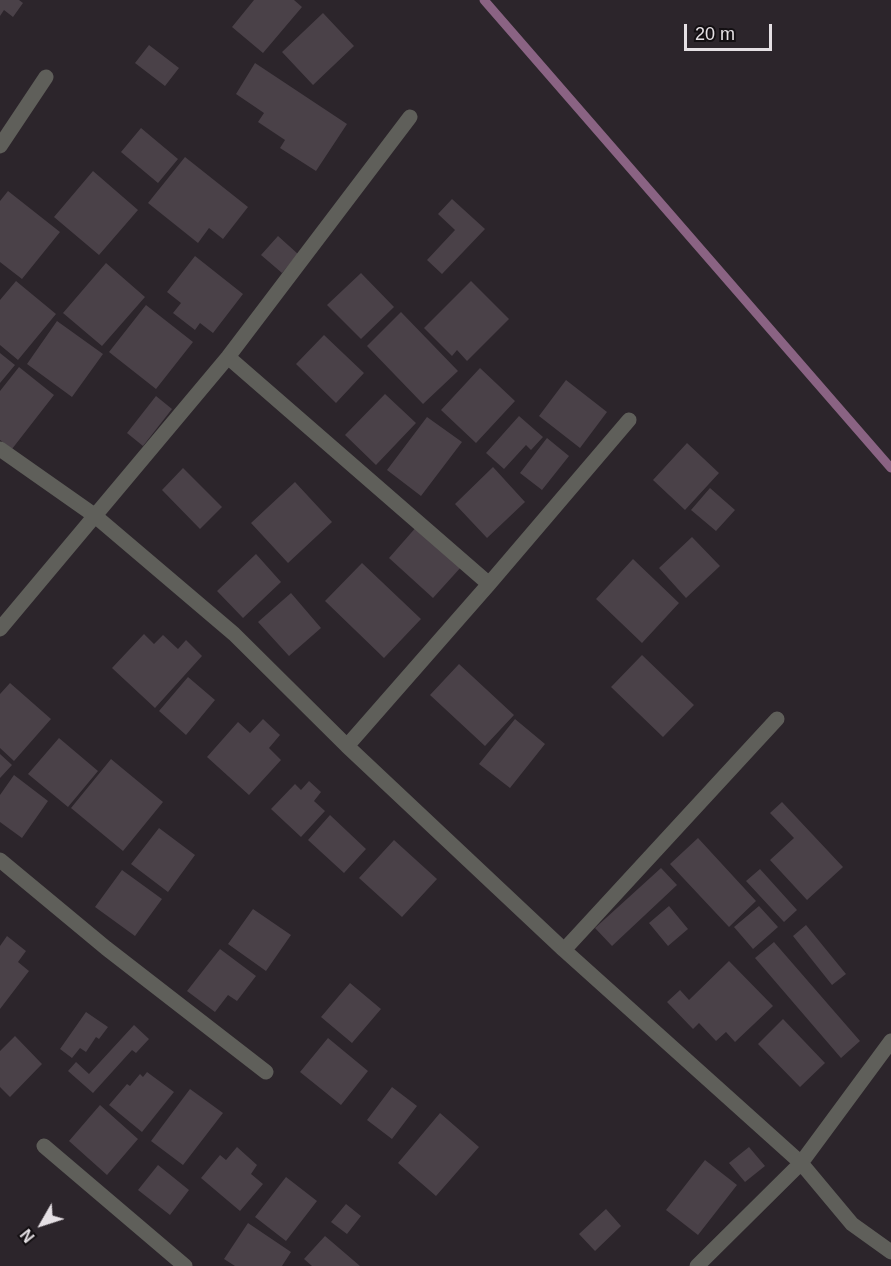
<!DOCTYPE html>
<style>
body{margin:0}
#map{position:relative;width:891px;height:1266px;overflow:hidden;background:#2c252b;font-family:Helvetica,sans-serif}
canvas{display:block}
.north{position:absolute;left:12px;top:1194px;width:60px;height:60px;-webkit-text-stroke:4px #130f12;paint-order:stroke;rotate:231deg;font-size:16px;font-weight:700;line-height:24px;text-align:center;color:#e5e0e4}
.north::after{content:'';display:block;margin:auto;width:21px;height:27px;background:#e5e0e4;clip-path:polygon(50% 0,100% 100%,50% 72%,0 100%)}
.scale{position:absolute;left:684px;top:24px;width:88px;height:27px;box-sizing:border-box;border:3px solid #e5e0e4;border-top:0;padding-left:8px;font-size:18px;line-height:21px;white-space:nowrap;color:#e5e0e4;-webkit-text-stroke:4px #130f12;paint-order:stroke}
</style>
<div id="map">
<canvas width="891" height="1266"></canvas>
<div class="north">N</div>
<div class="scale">20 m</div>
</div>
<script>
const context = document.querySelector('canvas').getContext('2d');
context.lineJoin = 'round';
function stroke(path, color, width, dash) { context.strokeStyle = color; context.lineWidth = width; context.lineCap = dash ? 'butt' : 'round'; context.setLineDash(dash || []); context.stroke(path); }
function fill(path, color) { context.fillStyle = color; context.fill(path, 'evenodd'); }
stroke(new Path2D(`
 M484,0L891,468`), '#8a6383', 9);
fill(new Path2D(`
 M0,0H19L23,3L13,17L4,10L0,16Z
 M254,0H294L302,7L263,53L232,27Z
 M323,13L354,46L313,85L282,52Z
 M149,45L179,68L165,86L135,63Z
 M255,63L347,124L316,171L280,148L285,140L258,122L264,113L236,94Z
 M141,128L178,159L158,183L121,152Z
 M185,157L248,207L223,239L209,228L198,243L148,203Z
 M93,171L138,210L99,255L54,217Z
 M8,191L60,232L22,279L0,262V201Z
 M452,199L485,229L442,274L427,260L455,230L438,214Z
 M278,236L298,254L282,273L261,255Z
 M195,256L243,294L213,333L200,323L195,330L173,313L181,303L167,292Z
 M106,263L145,297L102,346L63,313Z
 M361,273L394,307L361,339L327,305Z
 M16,281L56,314L18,360L0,345V300Z
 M471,281L509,319L467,361L457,350L452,356L424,328Z
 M146,305L193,342L156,389L109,352Z
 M401,312L458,371L423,404L367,346Z
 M57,321L103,354L72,397L27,364Z
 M324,335L364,373L336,403L296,364Z
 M0,353L15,365L0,383Z
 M19,367L54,395L12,449L0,440V391Z
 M480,368L515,401L476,443L441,410Z
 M566,380L607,412L580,448L539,416Z
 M385,394L416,423L376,465L345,435Z
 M156,396L172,409L143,446L127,433Z
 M519,416L543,437L531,450L526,445L504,469L486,453Z
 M427,417L462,442L421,496L387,470Z
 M547,438L569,456L542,490L520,473Z
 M687,443L719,473L685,510L653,480Z
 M493,467L525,502L487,538L455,504Z
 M183,468L222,507L200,529L162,490Z
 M295,482L332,522L288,563L251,523Z
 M710,488L735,510L716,531L691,510Z
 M418,525L462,566L433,598L389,558Z
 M692,537L720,566L686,598L659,568Z
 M256,554L281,582L243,618L217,591Z
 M633,559L679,603L642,643L596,599Z
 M362,563L421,619L384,658L325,601Z
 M291,593L321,628L289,656L258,622Z
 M144,634L154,644L163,635L178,649L186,640L202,656L155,708L112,668Z
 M642,655L694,705L663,737L611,687Z
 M459,664L514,715L485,746L430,695Z
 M188,677L215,700L186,735L159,711Z
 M10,683L51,719L14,761L0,748V694Z
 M263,719L280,735L269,748L281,760L249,795L207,757L238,722L250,733Z
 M515,719L545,744L510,788L479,764Z
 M59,738L98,771L68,807L28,774Z
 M0,754L12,765L0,778Z
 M111,759L163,802L123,851L71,808Z
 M14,775L48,801L22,838L0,822V795Z
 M309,781L321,792L314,801L325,811L301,837L271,809L295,784L301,790Z
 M782,802L843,867L807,900L770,860L794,838L770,813Z
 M330,815L366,849L344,873L308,840Z
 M159,828L195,855L168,892L131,864Z
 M698,838L756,901L729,927L670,864Z
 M394,840L437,879L402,917L359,878Z
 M661,868L677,885L612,946L595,928Z
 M760,869L797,910L784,922L746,881Z
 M122,870L162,899L135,936L95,907Z
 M669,906L688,929L668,946L649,923Z
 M759,906L778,927L753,949L734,927Z
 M253,909L291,935L266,971L228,944Z
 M806,925L846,974L832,985L793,936Z
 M7,936L26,951L18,962L29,971L0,1009V946Z
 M774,942L860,1041L841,1058L755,958Z
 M220,949L256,976L237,1001L228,995L215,1012L187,991Z
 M729,961L773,1006L735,1042L726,1032L716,1041L699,1023L693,1029L667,1002L680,990L689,1000Z
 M350,983L381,1009L352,1043L321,1017Z
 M86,1012L108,1027L99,1039L96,1037L86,1052L80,1048L72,1058L60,1049Z
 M783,1019L825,1063L800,1087L758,1044Z
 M134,1025L149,1039L136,1053L132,1050L93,1093L68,1071L76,1062L89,1074Z
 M15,1036L42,1064L10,1097L0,1087V1051Z
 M328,1038L368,1071L341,1105L300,1072Z
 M147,1072L174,1092L142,1132L109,1105L127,1084L130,1086L140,1074L143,1077Z
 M392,1087L417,1106L392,1139L367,1120Z
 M190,1089L223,1113L183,1165L151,1141Z
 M100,1105L138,1139L107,1175L69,1141Z
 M440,1113L479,1147L436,1196L398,1163Z
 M237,1147L257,1165L251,1174L263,1184L240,1211L201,1178L220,1155L226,1160Z
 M749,1147L765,1166L745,1182L729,1163Z
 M705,1160L737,1185L698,1235L666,1210Z
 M158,1165L189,1190L170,1215L138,1190Z
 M286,1177L317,1201L286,1241L255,1217Z
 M346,1204L361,1216L347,1234L331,1222Z
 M606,1209L621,1226L595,1251L579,1234Z
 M248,1223L291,1252L282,1266H235L224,1259Z
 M325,1236L360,1266H312L304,1259Z`), '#4a4148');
stroke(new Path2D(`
 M0,146L46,77
 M228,357L489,584
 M0,449L94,515L234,634L347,746L564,950L801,1163L852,1224L891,1252
 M0,629L228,357L410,117
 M347,746L489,584L629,420
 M0,860L106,948L266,1072
 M564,950L777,719
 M44,1146L185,1266
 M697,1266L801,1163L891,1041`), '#5f5f5a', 15);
</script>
